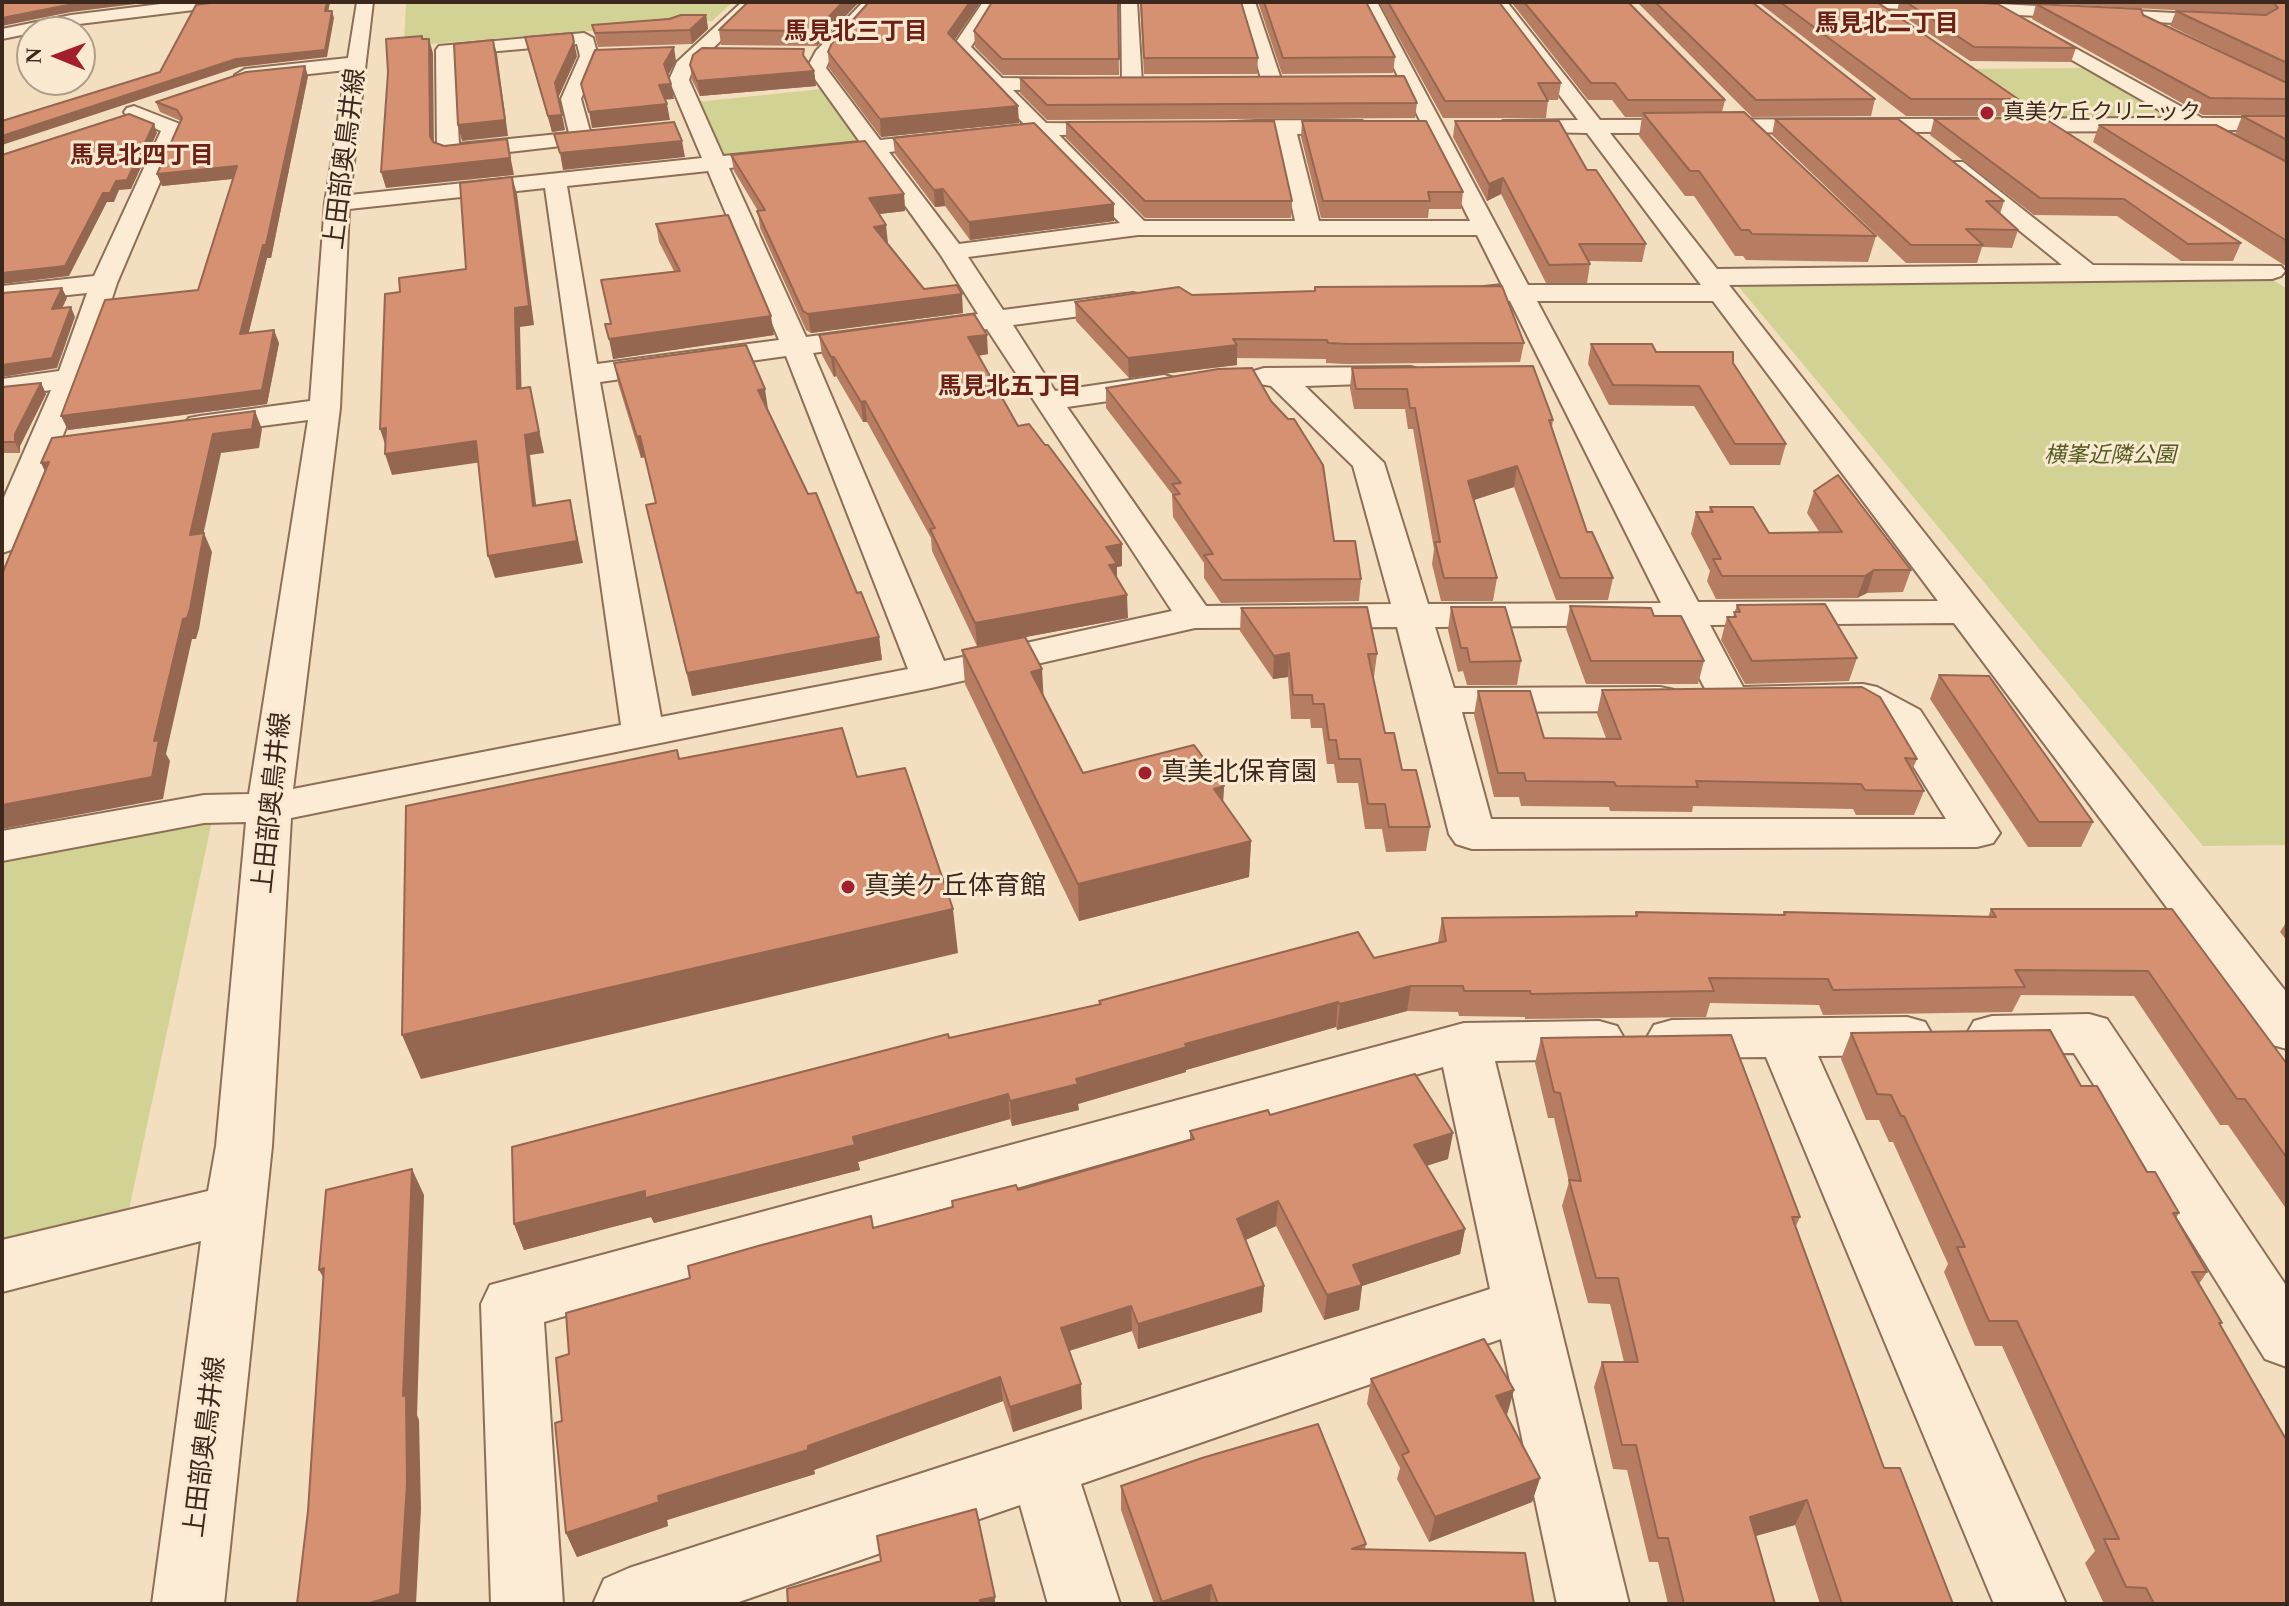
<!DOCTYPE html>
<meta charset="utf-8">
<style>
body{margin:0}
#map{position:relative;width:2289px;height:1606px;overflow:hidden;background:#f3dec0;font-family:"Times New Roman",serif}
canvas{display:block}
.frame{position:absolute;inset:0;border:4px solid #3c281c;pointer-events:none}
.north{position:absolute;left:16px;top:16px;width:80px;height:80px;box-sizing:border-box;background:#f9e9d1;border:2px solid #ad9c89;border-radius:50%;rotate:271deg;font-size:22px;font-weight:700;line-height:32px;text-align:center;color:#3c281c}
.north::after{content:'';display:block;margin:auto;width:28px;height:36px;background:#a41f2e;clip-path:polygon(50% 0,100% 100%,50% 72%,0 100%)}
</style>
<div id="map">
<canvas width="2289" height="1606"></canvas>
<div class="frame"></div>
<div class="north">N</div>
</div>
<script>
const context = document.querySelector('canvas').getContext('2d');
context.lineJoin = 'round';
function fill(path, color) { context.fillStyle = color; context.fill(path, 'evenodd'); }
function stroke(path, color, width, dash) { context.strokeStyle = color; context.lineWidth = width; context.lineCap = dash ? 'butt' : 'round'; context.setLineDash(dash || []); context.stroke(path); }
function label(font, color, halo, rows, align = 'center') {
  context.font = font + ' "Times New Roman","Noto Sans JP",serif'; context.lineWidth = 6; context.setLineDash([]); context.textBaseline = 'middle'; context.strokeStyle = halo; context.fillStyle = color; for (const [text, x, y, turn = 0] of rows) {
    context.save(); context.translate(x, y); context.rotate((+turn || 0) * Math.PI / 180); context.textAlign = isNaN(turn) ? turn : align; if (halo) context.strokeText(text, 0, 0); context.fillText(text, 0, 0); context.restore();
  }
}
fill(new Path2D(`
 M406,2H733L712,21L404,46Z
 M2085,68L2175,121L2050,122L1970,69Z
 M822,89L860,144L723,157L697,102Z
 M2269,277L2287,289V845L2203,846L1734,281Z
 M213,816L127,1219L2,1248V856Z`), '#d1d293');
const minor = new Path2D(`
 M177,2H226L218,7L71,25L2,39V29L71,15Z
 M357,2H373L350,195L702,158L669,80L677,62L742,2H760L693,68L689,80L723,156L860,142L807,68L816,51L863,2H880L831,57L826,68L880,140L1025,125L952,48L983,2H999L971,47L1002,78L1085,79L1088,83L1085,87L1078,89L1013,90L1046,123L1133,124L1136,128L1133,132L1126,134L1059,135L1144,221H1295L1276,134H1215L1205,128C1214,117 1339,121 1362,121L1372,127L1362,133L1297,134L1319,221H1470L1361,2H1377L1528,285H1701L1587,133L1496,131L1493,127L1503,121L1578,120L1490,2H1507L1600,120L2173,118L2018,29L2015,25L2018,21L2024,20L2202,118H2287V130H2224L2287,166V182L2194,131L1610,133L1717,269L2062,265L1947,172L1944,167L1947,162H1963L2093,265L2281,266L2285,271L2281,276L2272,279L1729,285L2287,993V1049L2269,1044L1954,623L1710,625L1743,687L1863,684L1877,687L1920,710L2000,833L1993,843L1977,847L1472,849L1456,844L1449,834L1397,627L1195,628L931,688L291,818L272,1146L224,1604H152L201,1241L2,1292V1240L208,1191L216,1146L246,822L204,823L2,861V831L204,795L249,794L308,420L200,434L189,432L184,425L189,418L200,416L310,401L325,203L346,70L245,81L235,75L245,69L348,58ZM1036,136L1120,223L959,244L889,152ZM868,154L940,254L978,314L806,337L729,168ZM708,171L779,340L597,364L567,186ZM545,188L621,725L293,789L340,408L349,209ZM1138,235H1477L1502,285L1484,287L1480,293L1484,299L1510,301L1661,603L1428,604L1384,463L1305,386L1421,382L1426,376L1421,370L1411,367L1264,368L1254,371L1249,377L1254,383L1271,386L1353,466L1391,604L1206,606L1067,407L1164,393L1175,390L1179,384L1175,378L1164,375L1055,391L1013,325L1133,309L1143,307L1146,301L1143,295L1133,293L1003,310L968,257ZM1537,301H1713L1938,601L1698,602ZM987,329L1172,611L944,661L813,353ZM786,356L908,669L661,717L600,382ZM1672,625L1715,708L1729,711L1855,708L1889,727L1946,819H1491L1462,712L1660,711L1674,708L1680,699L1674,690L1660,687L1454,688L1435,627Z
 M1121,2H1137L1142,83L1132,89L1122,83Z
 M1239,2H1255L1282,82L1279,86L1272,88L1262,82Z
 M1855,2H1961L2232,16L2241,21L2232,26L1863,7Z
 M584,33L593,38L598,56L581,99L590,131H622L626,135L622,139L448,159L440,157L437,152L436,50L439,46ZM577,44L580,56L561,99L569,133L459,144L454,55Z
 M134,106L180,124L183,128L117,283L86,378L20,542L14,549L2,553V502L51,390L2,397V379L59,371L87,293L2,302V286L94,276L161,131L127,116L124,112L127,108Z
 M2089,1014L2107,1019L2287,1287V1367L2265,1359L2074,1053L1992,1054L1974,1049L1966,1035L1974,1021L1992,1016Z
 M1907,1017L1925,1022L1933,1036L1925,1050L1907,1055L1818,1056L2066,1604H1994L1766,1057L1672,1058L1654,1053L1646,1039L1654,1025L1672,1020Z
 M1599,1021L1617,1026L1625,1040L1617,1054L1599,1059L1495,1061L1629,1604H1557L1501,1339L1081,1484L1120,1604H1048L1020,1505L733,1604H593L604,1579L629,1568L1490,1289L1443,1067L544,1322L563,1604H491L481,1304L490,1285L1464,1023Z`);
stroke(minor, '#8e6e56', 4);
fill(minor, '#fcecd5');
fill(new Path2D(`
 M859,2L817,46L721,45L719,30Z
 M1118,2L1119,75H1003L975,47L974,31Z
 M1140,2H1241L1258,58L1257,74H1144Z
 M1258,2H1366L1395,57L1393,73L1282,74Z
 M1379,2H1499L1561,83L1558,100H1548L1546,118H1443Z
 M1511,2H1628L1725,100L1722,112L1876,236L1868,262L1746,260L1743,256H1735L1694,196H1685L1639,136L1642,117H1625L1612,100H1588Z
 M1637,2H1752L1875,99L1871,116L1752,117Z
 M1758,2H1877L2018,99L2013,116H1906Z
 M1899,2H1965L2076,48L2071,62L1970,61L1897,12Z
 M2022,2H2287V267L2093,142L2099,125L2270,153L2235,134L2242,116H2284L2203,115L2032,19L2036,4L2143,15L2281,80L2170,26L2176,11L2266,15Z
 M706,15L708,29L692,44L598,47L592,25Z
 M525,37L577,56L558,98L565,130L552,132Z
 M955,40L1019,123L881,137L829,68L828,52Z
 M806,59L814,71L816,86L700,96L692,80L690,65Z
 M308,76L271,258H267L249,332L279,343L267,404L68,430L198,290L233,179L162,186L157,174L181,121L160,112L156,102Z
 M1020,78L1417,103L1415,118L1047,120L1020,93Z
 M1775,119L2004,201L2000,214L2018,230L2012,248L1982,247L1977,263H1906L1772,135Z
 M1934,119L2241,243L2233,261H2181L2117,216L2034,215L1930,135Z
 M1302,121L1463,192L1461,209H1429L1428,218H1321L1301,137Z
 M1455,121L1587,170L1646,244L1642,262L1588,261L1590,264L1587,283H1546L1501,194L1487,201L1453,137Z
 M1066,122L1292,201L1291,218H1145L1066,138Z
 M893,138L1114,221L970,240L945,206L935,207L895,154Z
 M731,155L904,194L905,211L879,214L887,243L924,289L963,313L811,333L806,330L760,228L758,211L734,171Z
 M656,224L774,335L613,359L611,324L674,271L659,242Z
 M1315,287L1524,343L1520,362L1346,364L1326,363V359L1237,358V365L1129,378L1076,321L1075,302L1192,295L1314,291Z
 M819,335L988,354L978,356L1018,426L1122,544V566L1117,567V578L1128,618L977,646L932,551L931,538L867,422H863L836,376L834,377L822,355Z
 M1591,344L1733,363L1786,444L1780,465H1730L1694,406L1609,405L1588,364Z
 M614,363L768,409H767L808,494L879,637L882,660L692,696L651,527L656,503L645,457L641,458L618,383Z
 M1352,368L1553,420L1552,427L1587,532L1613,578L1608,600H1556L1514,487L1473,500L1497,578L1493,601H1441L1432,564L1434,549L1413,429H1408L1405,409H1354L1350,388Z
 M41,383L46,394L20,446V453H2V387Z
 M1106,388L1334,541L1361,579L1359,601L1221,603L1204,578V563L1173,517L1172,494L1106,408Z
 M1814,491L1911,570L1903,592L1867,593L1857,598L1716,599L1707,581L1710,571L1691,534L1696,512H1709L1710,507L1769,533H1820L1807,513Z
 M1737,605L1857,658L1849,681L1745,684L1721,640L1727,617H1733Z
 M1570,606L1654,616L1704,661L1698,684H1586L1566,629Z
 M1451,607L1521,661L1517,685H1467L1463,671L1458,672L1448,630Z
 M1241,608L1377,654L1374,677H1373L1385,733L1402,770L1430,827L1426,851L1386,852L1382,829H1365L1358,783H1337L1334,764H1327L1322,728H1311L1310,719H1291L1288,677L1273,679L1240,631Z
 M962,650L1044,697L1083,773L1224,786L1223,801L1251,841L1249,877L1079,921L965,684Z
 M1939,675L2093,822L2081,847H2028L1930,699Z
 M1602,690L1917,759L1912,770L1924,791L1914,815H1856L1853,809L1693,806L1692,812L1610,811L1609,807L1521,806L1519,797H1494L1474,715L1478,691L1544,738H1606L1597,714Z
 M1991,909H2172L2287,1064V1210L2228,1125H2220L2134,996L2021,995L2012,1012L1823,1015L1819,1005L1710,1003L1706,1017L1525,1019V1017L1459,1016L1458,1012L1407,1011L1337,1030L1336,1027L1186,1070V1072L1078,1104L1079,1110L1012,1126L1010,1119L858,1162L860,1170L654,1223L651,1217L524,1250L514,1224L949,1038L1099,1004V1001L1374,958L1438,943L1442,918L1635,916L1636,912L1783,915L1784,912L1988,917Z
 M2287,921V941L2280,932Z
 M1851,1033L2081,1086L2179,1213L2176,1218L2207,1272L2199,1284L2222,1323L2220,1325L2287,1604H2104L2085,1563L2095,1551L2002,1346H1975L1944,1272L1948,1264L1893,1142H1889L1879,1120H1866L1841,1059Z
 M1541,1038L1800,1217L1796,1226L1884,1468L1953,1604H1820L1795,1525L1755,1536L1775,1604H1668L1658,1562H1649L1627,1470L1613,1469L1594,1387L1602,1362H1624L1610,1304L1588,1303L1562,1206L1569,1182L1554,1118H1548L1535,1063Z
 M1270,1115L1448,1159L1426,1166L1465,1229L1460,1254L1362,1286L1359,1310L1324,1320L1276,1226L1245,1240L1264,1286L1262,1312L1138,1349L1132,1331L1069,1351L1082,1409L1013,1432L1003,1401L814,1470L815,1474L667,1520L668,1526L577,1557L566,1533L562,1421L569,1354L873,1228L952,1207V1201L1018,1190L1190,1140V1131Z
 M1371,1379L1507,1415H1506L1540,1478L1532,1502L1429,1542L1397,1479L1400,1468L1367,1404Z
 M1121,1486L1366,1544L1365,1549L1534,1604H1154L1121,1510Z`), '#b77d62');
fill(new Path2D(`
 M91,2H152L71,12L2,26V18L68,5Z
 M327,2H330L327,19L325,11Z
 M843,2H859L817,46L815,31Z
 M970,2H981L949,48L948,33Z
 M332,11L334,18L327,57L239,67L2,145V136Z
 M706,15L708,29L692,44L690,30Z
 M429,39L433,53L434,152L430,136Z
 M493,40L497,54L508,136L462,141L458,125Z
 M574,42L577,56L558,98L555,83Z
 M674,47L676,61L666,79L664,64Z
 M305,66L308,76L271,258H267L245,347L240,334Z
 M814,71L816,86L700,96L697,81Z
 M671,84L674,99L661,100L659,85Z
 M667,104L670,120L592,128L589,112Z
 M1018,106L1019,123L881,137L880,119Z
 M562,115L565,130L552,132L548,116Z
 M154,124L157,133L131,189L119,190L114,202H107L69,276L2,284V273L103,193Z
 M507,139L514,175L386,188L381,172Z
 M682,141L685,157L563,170L560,153Z
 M237,166L241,178L162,186L157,174Z
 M512,177L517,194L534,325L520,327L522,409L517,389Z
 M1503,178L1501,194L1487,201L1489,184Z
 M943,189L945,206L935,207L934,190Z
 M904,194L905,211L871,215L869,198Z
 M1114,204V221L970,240L969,222Z
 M886,225L888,243L875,244L874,227Z
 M62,288L67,298L57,319L52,309Z
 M962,294L963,313L811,333L808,314Z
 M71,307L75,317L57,368L2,377V365Z
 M771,316L774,335L613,359L609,339Z
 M274,330L279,343L267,404L68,430L61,416Z
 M987,335L988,354L969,357L968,337Z
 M1237,345V365L1129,378L1128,358Z
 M831,357H834L836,376L834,377Z
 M41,383L46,394L20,446V453L15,442V434Z
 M530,387L544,453L530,455L539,528L533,506L525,435Z
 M765,389L768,409L761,410L758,390Z
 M865,401L867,422H863L861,402Z
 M255,411L262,429L259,448L221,453L199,554L190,535L213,434Z
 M386,428L387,450L380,429Z
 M640,436L645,457L641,458L637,437Z
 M476,441L482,462L392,475L385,454Z
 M49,462L50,482L41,463Z
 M1517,466L1514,487L1465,503L1468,481Z
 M570,500L583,563L495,578L488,556Z
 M204,533L212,552L199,629L196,639H192L166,754L170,761L163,799L2,829V805L154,741Z
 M1122,544V566L1117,567V586L1109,588L1106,547Z
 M1874,570L1867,593L1857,598L1865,576Z
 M1127,595L1128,618L977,646L975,623Z
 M879,637L882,660L692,696L687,673Z
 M1289,653L1288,677L1273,679L1274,656Z
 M1042,669L1044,703L1031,672Z
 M1224,786L1222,821L1214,789Z
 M1251,841L1249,877L1079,921L1078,884Z
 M953,909L958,953L421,1079L402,1035Z
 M1411,986L1407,1011L1337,1030L1340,1004Z
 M1338,1002L1336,1027L1186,1070V1072L1078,1104L1079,1110L1012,1126L1010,1101L1185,1044Z
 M1008,1094L1010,1119L858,1162L860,1170L654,1223L651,1217L524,1250L514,1224L853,1137Z
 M1453,1133L1448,1159L1410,1171L1414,1145Z
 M412,1169L424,1195L417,1415L419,1420L421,1509L416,1604H366Z
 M1278,1201L1276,1226L1235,1245L1237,1219Z
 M1465,1229L1460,1254L1362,1286L1359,1310L1324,1320L1327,1295L1353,1265Z
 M324,1268L333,1295L319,1270Z
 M1264,1286L1262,1312L1138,1349V1324Z
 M1131,1306L1132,1331L1062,1353L1061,1328Z
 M1000,1377L1003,1401L814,1470L815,1474L667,1520L668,1526L577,1557L566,1533L658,1496L808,1446Z
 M1081,1384L1082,1409L1013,1432L1010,1407Z
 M1514,1390L1507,1415L1490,1421L1496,1396Z
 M1540,1478L1532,1502L1429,1542L1435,1517Z
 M1807,1500L1795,1525L1738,1541L1750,1517Z
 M1211,1585L1210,1604H1162V1602Z
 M995,1597V1604H981L980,1600Z`), '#956650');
const building = new Path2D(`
 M2,2H91L68,5L2,18Z
 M217,2H327L325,11H332L325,50L236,59L2,136V121L160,72L196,5Z
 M748,2H843L815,31L719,30Z
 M869,2H970L948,33L1018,106L880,119L828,52L832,43Z
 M992,2H1118L1119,59H1002L974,31Z
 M1141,2H1241L1258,58H1144Z
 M1264,2H1366L1395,57L1283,58Z
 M1388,2H1499L1561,83H1538L1548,101H1445Z
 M1524,2H1628L1725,100H1628L1615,83H1591Z
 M1655,2H1752L1875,99L1756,100Z
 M1780,2H1877L2018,99H1911Z
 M1906,2H1965L1998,4L2076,48L1974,47Z
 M2273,2H2287V63L2176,11L2266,15L2278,8Z
 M2036,4L2141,9L2143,15L2287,83V99L2210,98Z
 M681,15H706L690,30L595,33L592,25L669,19Z
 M572,33L574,42L555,83L562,115L548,116L525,37Z
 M422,36V39H429L430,136L433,142L444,146L507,139L510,158L381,172L388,72L386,39Z
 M493,40L505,120L458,125L454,44Z
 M674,47L664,64L671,84L659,85L667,104L589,112L581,84L595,50Z
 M702,48L804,49L803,55L814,71L697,81L690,65L693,55Z
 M305,66L266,245H263L240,334L274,330L262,390L61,416L105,300L198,290L237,166L157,174L182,118L177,110L156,102L246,72Z
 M1404,76L1417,103L1047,105L1020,78Z
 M1744,112L1876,236L1752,234L1749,230H1741L1699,171H1690L1643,113Z
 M129,114L154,124L127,180L116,181L110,193H103L65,266L2,273V155Z
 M2242,116H2287V140Z
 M2044,118L2241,243L2188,244L2124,199L2040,198L1934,119Z
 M1775,119H1898L2004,201H1986L2018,230L1966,229L1983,245H1911Z
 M1274,121L1292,201H1145L1066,122Z
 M1302,121H1426L1463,192H1428L1430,201H1323Z
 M1455,121H1559L1587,170H1596L1646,244H1579L1590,264L1549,265L1503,178L1489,184Z
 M674,122L682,141L560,153L554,134Z
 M1034,123L1114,204L969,222L943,189L934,190L893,138Z
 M2099,125H2216L2287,162V241Z
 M865,141L904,194L869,198L886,225L874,227L924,289L957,285L962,294L808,314L803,311L757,211L765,210L731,155Z
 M512,177L529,306L515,308L517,389L530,387L539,432L525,435L533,506L570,500L577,541L488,556L476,441L385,454L386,428L380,429L385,294L400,292L399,278L466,269L460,183Z
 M728,215L771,316L609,339L605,324H611L601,280L680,271L656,224Z
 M1502,286L1524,343L1348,344L1328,343L1327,340L1233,339L1237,345L1128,358L1075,302L1179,287L1192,295L1315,291V287Z
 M62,288L52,309L71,307L52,358L2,365V293Z
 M974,314L987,335L968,337L1018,426L1029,424L1045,445H1048L1122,544L1106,547L1117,564L1109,565L1127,595L975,623L930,529L935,528L865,401L861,402L834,357H831L819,335Z
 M1591,344H1652L1656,352H1733V363L1786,444H1735L1699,386L1613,385Z
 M746,345L765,389L758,390L808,494L816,493L857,593L861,592L879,637L687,673L646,505L656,503L640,436L637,437L614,363Z
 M1533,366L1553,420H1549L1587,532H1592L1613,578H1560L1517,466L1468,481L1497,578H1444L1435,542H1440L1415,408H1410L1407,389H1356L1352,368Z
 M1252,368L1271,401L1288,419H1294L1323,465L1334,541H1355L1361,579L1222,580L1204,555L1213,554L1173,495L1180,494L1172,484L1181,483L1106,388L1218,369Z
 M41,383L15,434V442H2V387Z
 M255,411L252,429L213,434L190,535L204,533L190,609L187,618L183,619L154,741L159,740L152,777L2,805V574L49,462L41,463L52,438Z
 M1838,475L1911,570H1874L1865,576H1722L1713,559H1721L1696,512H1713L1710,507H1753L1769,533L1842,532L1814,491Z
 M1825,604L1857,658L1752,661L1727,617H1736L1734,612H1740L1737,605Z
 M1570,606L1651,608L1654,616H1681L1704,661H1591Z
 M1367,607L1377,654H1368L1385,733H1394L1402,770H1416L1430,827H1389L1385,804H1368L1360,759H1339L1336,740H1329L1324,704H1313L1312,695H1293L1289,653L1274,656L1241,608Z
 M1451,607H1505L1521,661L1470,662L1467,648H1461Z
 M1025,637L1042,669L1031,672L1083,773L1194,745L1224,786L1214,789L1251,841L1078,884L962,650Z
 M1939,675L1989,676L2093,822H2039Z
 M1862,687L1880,697L1917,759L1905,758L1924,791L1865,790L1861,784L1696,781L1698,787L1616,786L1614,782L1526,781L1524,773H1498L1478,691H1530L1544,738L1621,739L1602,690Z
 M842,728L857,777L905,768L953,909L402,1035L406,806L677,750L679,759Z
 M1991,909H2172L2287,1064V1158L2245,1099H2237L2148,971L2015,970L2025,987L1833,990L1828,979L1709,978L1714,991L1531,994L1530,991H1464L1463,986H1411L1340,1004L1338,1002L1185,1044L1187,1047L1076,1079L1078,1084L1010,1101L1008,1094L853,1137L855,1145L645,1198V1191L514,1224L512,1147L948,1034L949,1038L1101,1004L1099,1001L1358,932L1374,958L1446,941L1442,918L1637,916L1636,912L1785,915L1784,912L1996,917Z
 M2050,1030L2081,1086H2097L2147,1172H2155L2179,1213H2173L2207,1272H2192L2222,1323H2219L2287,1441V1604H2154L2146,1588L2126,1587L2104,1539H2119L2017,1321H1989L1957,1247H1965L1904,1116H1901L1891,1095L1877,1094L1851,1033Z
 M1731,1035L1800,1217H1792L1884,1468H1900L1953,1604H1842L1807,1500L1750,1517L1775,1604H1684L1668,1538H1658L1636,1445H1622L1602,1362H1638L1618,1278H1596L1569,1180L1581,1181L1560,1093L1554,1092L1541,1038Z
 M1415,1074L1453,1133L1414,1145L1465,1229L1353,1265L1362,1285L1327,1295L1278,1201L1237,1219L1264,1286L1138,1324L1131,1306L1061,1328L1081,1384L1010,1407L1000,1377L808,1446V1450L658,1496L659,1502L566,1533L555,1423L562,1421L556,1358L569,1354L566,1313L690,1278L688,1266L758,1246L871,1216L873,1228L953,1207L952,1201L1016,1185L1018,1190L1194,1139L1190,1131L1268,1110L1270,1115Z
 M412,1169L403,1396L406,1395L407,1484L400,1594L366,1604H297L308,1511L324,1268L319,1270L326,1190Z
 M1484,1339L1514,1390L1496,1396L1540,1478L1435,1517L1402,1455L1409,1452L1371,1379Z
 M1318,1424L1366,1544L1352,1549L1525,1553L1534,1604H1218L1211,1585L1162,1602L1121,1486L1202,1458Z
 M976,1509L995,1597L980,1600L981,1604H788L787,1589L881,1561L877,1536Z`);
fill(building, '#d59172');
stroke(building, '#956650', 2);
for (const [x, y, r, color] of [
 [1987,113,8,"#a41f2e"],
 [1145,773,8,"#a41f2e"],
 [848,887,8,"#a41f2e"]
]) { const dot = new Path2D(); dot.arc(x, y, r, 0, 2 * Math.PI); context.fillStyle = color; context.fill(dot); stroke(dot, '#f9e9d1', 3); }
label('22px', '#3c281c', '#f9e9d1', [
 ["真美ケ丘クリニック",2003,113]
], 'left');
label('italic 22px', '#525b20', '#f9e9d1', [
 ["横峯近隣公園",2110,456]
]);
label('bold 24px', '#6d2016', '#f9e9d1', [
 ["馬見北二丁目",1887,25],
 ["馬見北三丁目",856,33],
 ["馬見北四丁目",142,157],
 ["馬見北五丁目",1010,388]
]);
label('26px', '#3c281c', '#f9e9d1', [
 ["上田部奥鳥井線",346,159,-83],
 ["上田部奥鳥井線",273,803,-84],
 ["上田部奥鳥井線",206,1447,-83]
]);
label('26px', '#3c281c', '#f9e9d1', [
 ["真美北保育園",1161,773],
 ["真美ケ丘体育館",864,887]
], 'left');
</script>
